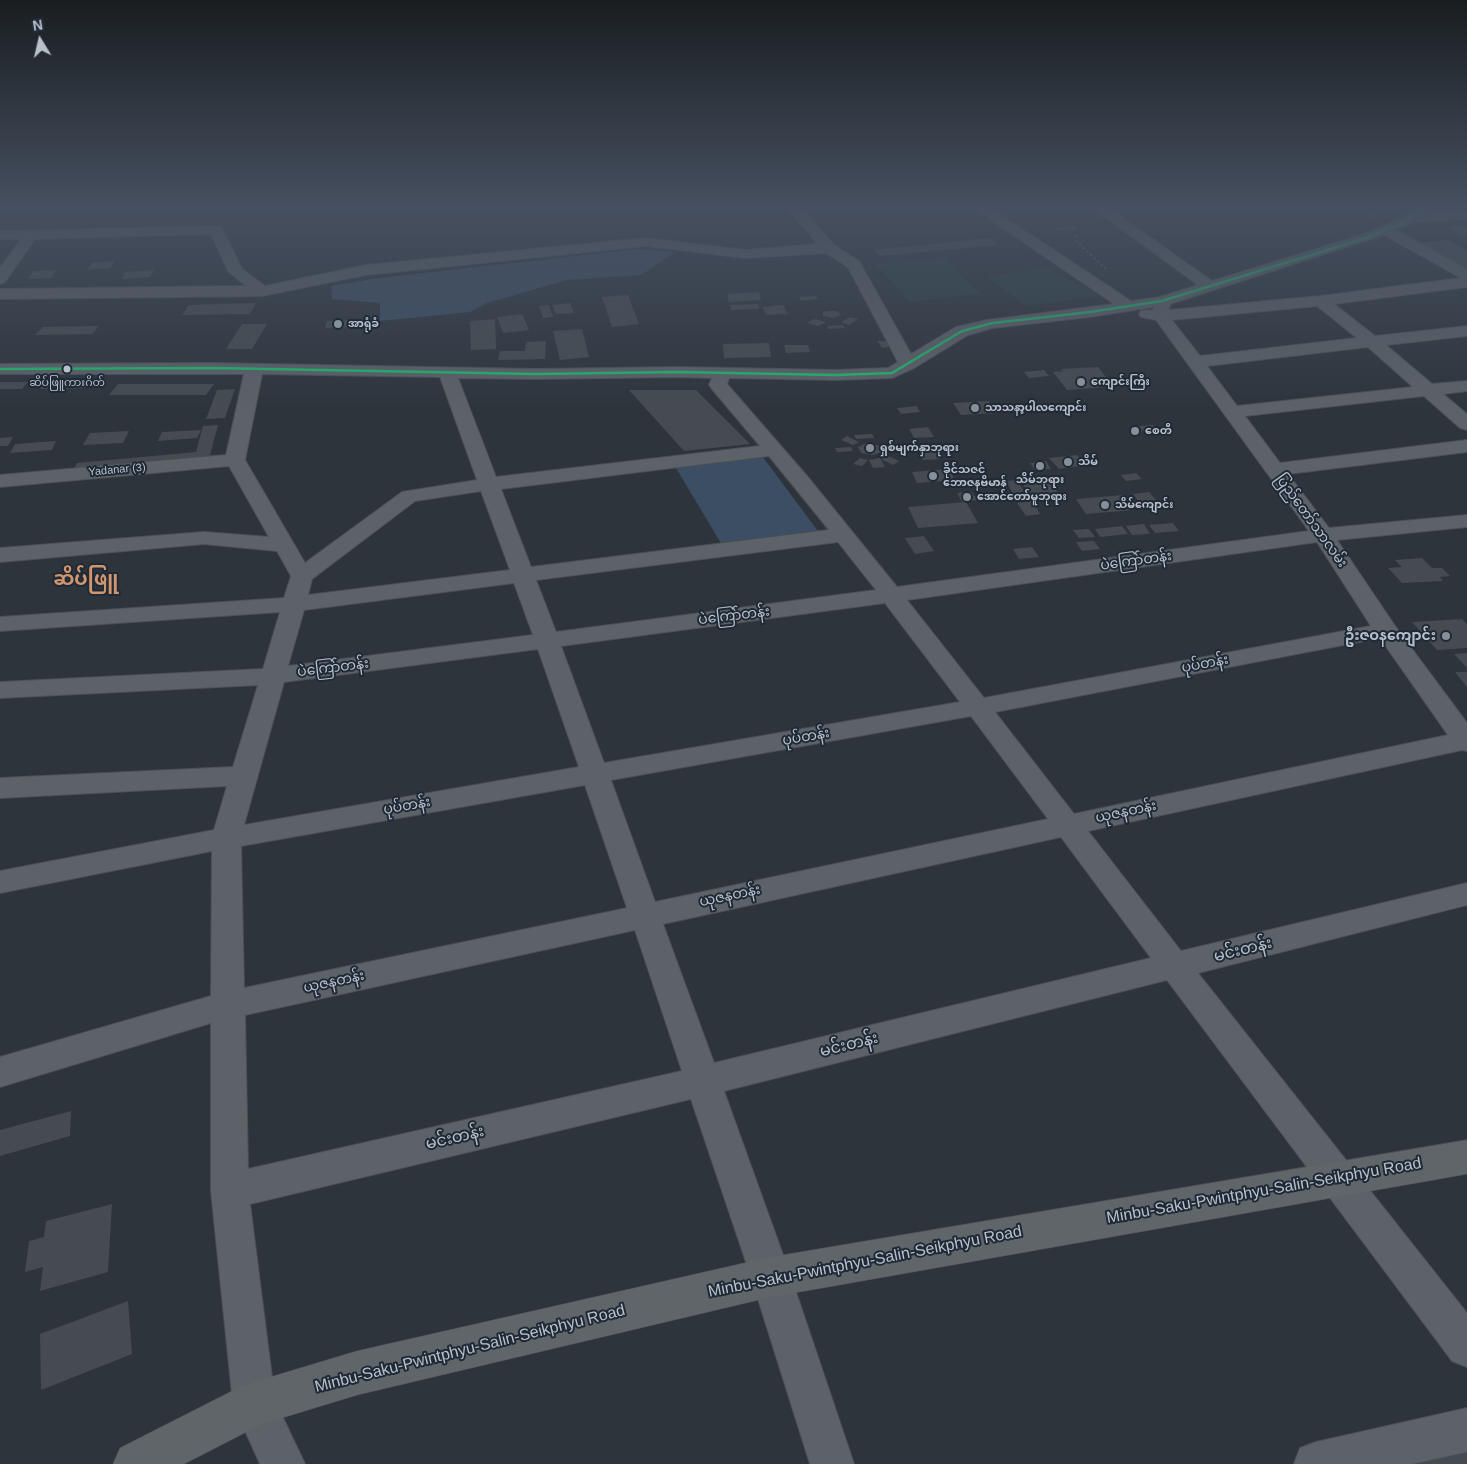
<!DOCTYPE html>
<meta charset="utf-8">
<style>
body{margin:0}
#map{position:relative;width:1467px;height:1464px;overflow:hidden;background:#2d343b;font-family:Arial,sans-serif}
canvas{display:block}
.north{position:absolute;left:15px;top:15px;width:50px;height:50px;-webkit-text-stroke:4px #202a36;paint-order:stroke;rotate:351deg;font-size:14px;font-weight:700;line-height:20px;text-align:center;color:#b8c0cb}
.north::after{content:'';display:block;margin:auto;width:18px;height:22px;background:#b8c0cb;clip-path:polygon(50% 0,100% 100%,50% 72%,0 100%)}
</style>
<div id="map">
<canvas width="1467" height="1464"></canvas>
<div class="north">N</div>
</div>
<script>
const context = document.querySelector('canvas').getContext('2d');
context.lineJoin = 'round';
function fill(path, color) { context.fillStyle = color; context.fill(path, 'evenodd'); }
function stroke(path, color, width, dash) { context.strokeStyle = color; context.lineWidth = width; context.lineCap = dash ? 'butt' : 'round'; context.setLineDash(dash || []); context.stroke(path); }
function label(font, color, halo, rows, align = 'center') {
  context.font = font + ' Arial,"Noto Sans Myanmar",sans-serif'; context.lineWidth = 4; context.setLineDash([]); context.textBaseline = 'middle'; context.strokeStyle = halo; context.fillStyle = color; for (const [text, x, y, turn = 0] of rows) {
    context.save(); context.translate(x, y); context.rotate((+turn || 0) * Math.PI / 180); context.textAlign = isNaN(turn) ? turn : align; if (halo) context.strokeText(text, 0, 0); context.fillText(text, 0, 0); context.restore();
  }
}
fill(new Path2D(`
 M944,258L981,294L909,302L876,264Z
 M1045,268L1100,296L1026,306L987,277Z`), '#2a3f42');
fill(new Path2D(`
 M638,249L675,252L641,275L567,280L487,303L470,312L380,321V303L332,299L331,286L379,278Z
 M762,456L818,531L722,545L676,468Z`), '#3c4e64');
fill(new Path2D(`
 M1467,225V236H1461L1443,227Z
 M1073,226L1078,230L1058,231L1054,227Z
 M991,238L998,245L880,256L874,250Z
 M1448,240L1467,250V269L1419,243Z
 M115,261L110,268L87,270L92,263Z
 M56,270L51,278L28,279L33,271Z
 M154,270L150,277L122,279L125,272Z
 M759,292L761,300L729,302L727,294Z
 M628,295L639,324L612,327L602,297Z
 M816,296L818,299L801,301L799,297Z
 M256,303L250,314L182,315L189,305Z
 M570,303L574,313L556,314L552,305Z
 M758,304L759,309L731,310L730,305Z
 M549,305L553,317L543,318L539,306Z
 M783,305L788,314L767,315L762,307Z
 M827,311H837L841,315L833,318L823,316V312Z
 M522,314L529,330L503,333L497,317Z
 M850,317L858,319L849,325L841,322Z
 M495,319L496,349L471,350L470,321Z
 M815,319L826,322L818,326L807,323Z
 M351,320L349,327L325,328L327,321Z
 M242,324H267L252,349H226Z
 M843,325L845,328L829,329L827,326Z
 M99,326L92,334L35,335L43,327Z
 M582,329L589,357L560,360L553,331Z
 M546,341L545,359L498,360L500,351H525L526,342Z
 M877,341H886L890,347L882,348Z
 M769,343L771,357L724,358L723,344Z
 M784,345H808L810,352L786,353Z
 M1098,367L1106,377H1098L1106,387L1067,390L1053,372L1063,371L1061,369Z
 M1044,370L1049,376L1029,378L1024,372Z
 M47,380H96L89,388L40,389Z
 M0,382H28L22,389H0Z
 M118,384H214L206,395H109Z
 M235,389L225,418L206,419L217,390Z
 M629,390H696L750,444L684,451Z
 M989,401L997,413L961,415L953,403Z
 M917,406L920,412L901,414L897,408Z
 M218,425L209,459L73,470L77,463L196,452L203,426Z
 M1153,425L1161,434L1147,435L1139,426Z
 M928,427L934,437L914,438L909,429Z
 M1136,428L1142,430V432L1137,434L1129,431L1130,429Z
 M201,430L197,438L158,441L162,432Z
 M129,431L123,443L83,445L90,433Z
 M872,434L874,438L856,439L854,435Z
 M847,436L859,442L853,445L841,440Z
 M13,437L8,446H0V438Z
 M56,441L52,450L10,453L15,444Z
 M866,443L881,446L882,452L873,455L861,453L858,447Z
 M851,447L853,451L837,452L835,448Z
 M936,451L940,459L923,460L919,453Z
 M1077,455L1087,465L1059,469L1049,458Z
 M888,456L899,461L893,465L881,459Z
 M860,458L868,460L862,466L853,464Z
 M880,458L885,467L873,468L869,460Z
 M1046,461L1051,469L1035,470L1030,463Z
 M949,469L955,480L917,483L912,472Z
 M1136,473L1142,479L1126,481L1121,475Z
 M1048,476L1060,497L1031,498L1019,477Z
 M1017,480L1028,498L1016,499L1006,481Z
 M972,492L977,500L962,502L957,493Z
 M1149,492L1156,500L1139,502L1133,494Z
 M1123,495L1134,510L1086,514L1076,499Z
 M1032,501L1040,514L1026,516L1017,503Z
 M966,502L978,523L918,528L908,507Z
 M1173,523L1179,531L1155,533L1149,525Z
 M1144,524L1150,534L1132,535L1126,526Z
 M1122,526L1128,534L1100,537L1095,529Z
 M1089,529L1095,537L1079,538L1073,530Z
 M924,536L934,551L915,554L905,538Z
 M1094,541L1100,549L1082,551L1076,542Z
 M1032,547L1039,557L1019,559L1013,549Z
 M1422,558L1432,568H1442L1450,576L1440,577L1443,581L1402,583L1388,568L1402,567L1395,560Z
 M1462,619L1467,624V648L1437,650L1412,622Z
 M1467,653V668L1454,654Z
 M1455,672H1467V687Z
 M71,1111L70,1136L0,1156V1130Z
 M112,1204L108,1272L40,1291L43,1267L25,1272L29,1241L44,1237L46,1221Z
 M128,1301L132,1354L41,1390L40,1334Z
 M1467,1452V1464H1418V1463Z`), '#454b51');
const minor = new Path2D(`
 M787,209H802L834,245L859,261L911,354L956,327L987,320L1114,304L975,209H992L1131,301L1160,297L1198,285L1094,209H1110L1212,281L1361,235L1402,218L1414,209H1430L1426,213L1467,211V219L1415,222L1396,230L1467,269V287L1334,304L1375,336L1467,326V336L1386,345L1432,384L1467,381V391L1443,394L1467,414V430L1460,428L1424,396L1245,416L1280,463L1467,440V452L1288,474L1329,528L1467,515V527L1337,540L1395,626L1467,723V751L1462,750L1088,831L1181,951L1467,883V905L1198,973L1467,1313V1367L1452,1361L1167,980L724,1091L791,1277L854,1464H810L751,1277L691,1099L250,1204L275,1401L305,1464H260L233,1404L211,1191V1023L0,1087V1057L211,996L212,851L0,893V871L214,830L227,786L0,798V778L233,767L258,685L0,698V682L263,669L280,612L0,631V617L284,598L291,576L277,551L204,544L0,562V548L204,532L269,537L229,466L0,487V475L226,455L244,374H0V364L212,363L536,369L677,367L836,370L888,368L898,362L848,267L826,253L745,258L646,246L366,275L262,296L0,299V289L246,286L228,271L211,234L35,239L5,282L0,284V268L21,239H0V231L216,226L221,227L223,230L242,269L265,286L366,265L646,238L745,250L818,244ZM1384,235L1461,278L1320,296L1169,310L1170,304ZM1317,306L1357,338L1200,356L1172,320ZM1154,307L1153,310L1141,311L1139,314L1141,317L1156,320L1309,531L897,587L807,476L727,384L729,378L836,380L892,378L914,368L968,335L993,328L1090,317ZM1368,347L1413,387L1237,406L1207,366ZM262,374L440,377L477,480L402,492L305,563L245,460ZM677,377L712,378L709,385L712,389L760,446L496,477L458,378L536,379ZM769,456L829,530L531,567L501,489ZM481,491L510,570L308,595L312,579L415,501ZM838,542L876,590L556,632L536,580ZM1317,542L1371,626L984,698L907,600ZM514,583L533,635L288,666L304,610ZM885,603L960,702L604,763L561,646ZM1380,638L1448,735L1074,814L995,712ZM538,649L579,767L244,825L284,682ZM971,716L1048,819L655,902L611,780ZM585,785L627,908L244,988L241,846ZM1061,837L1151,958L714,1063L663,924ZM635,930L682,1071L248,1169L245,1015Z
 M1467,1408V1452L1412,1464H1294L1300,1448L1316,1442Z`);
const major = new Path2D(`
 M1467,1140V1174L771,1297L357,1395L262,1424L184,1464H113L120,1448L238,1388L254,1382L357,1351L771,1257Z`);
stroke(minor, '#4b5055', 2);
stroke(major, '#4b5058', 1);
stroke(new Path2D(`
 M1362,209L1374,217
 M1075,235L1077,242L1106,269`), '#5c6166', 2, [2.5, 2.5]);
fill(minor, '#5d6269');
fill(major, '#60656a');
stroke(new Path2D(`
 M0,369L212,368L536,374L677,372L836,375L892,373L962,331L993,323L1090,312L1162,301L1366,238L1407,221L1423,209`), '#20bc6c', 2.5);
const sky = context.createLinearGradient(0, 0, 0, 414);
sky.addColorStop(0, '#191d20');
sky.addColorStop(0.5, '#465060');
sky.addColorStop(1, '#46506000');
context.fillStyle = sky;
context.fillRect(0, 0, 1467, 414);
for (const [x, y, r, color] of [
 [338,324,5,"#878f99"],
 [67,369,4.5,"#b8c0cb"],
 [1081,382,5,"#878f99"],
 [975,408,5,"#878f99"],
 [1135,431,5,"#878f99"],
 [870,448,5,"#878f99"],
 [1068,462,5,"#878f99"],
 [1040,466,5,"#878f99"],
 [933,476,5,"#878f99"],
 [967,497,5,"#878f99"],
 [1105,505,5,"#878f99"],
 [1446,636,5,"#878f99"]
]) { const dot = new Path2D(); dot.arc(x, y, r, 0, 2 * Math.PI); context.fillStyle = color; context.fill(dot); stroke(dot, '#202a36', 2); }
label('bold 11px', '#b8c0cb', '#202a36', [
 ["အာရုံခံ",348,324],
 ["ကျောင်းကြီး",1091,382],
 ["သာသနာ့ပါလကျောင်း",985,408],
 ["စေတီ",1145,431],
 ["ရှစ်မျက်နှာဘုရား",880,448],
 ["သိမ်",1078,462],
 ["ခိုင်သဇင်",943,470],
 ["ဘောဇနဗိမာန်",943,483],
 ["သိမ်ဘုရား",1040,480,"center"],
 ["အောင်တော်မူဘုရား",977,497],
 ["သိမ်ကျောင်း",1115,505]
], 'left');
label('11px', '#b8c0cb', '#202a36', [
 ["ဆိပ်ဖြူကားဂိတ်",67,383]
]);
label('11px', '#b8c0cb', '#202a36', [
 ["Yadanar (3)",117,470,-5]
]);
label('14px', '#b8c0cb', '#202a36', [
 ["ပြည်တော်သာလမ်း",1311,521,54],
 ["ပဲကြော်တန်း",1136,561,-8],
 ["ပဲကြော်တန်း",734,616,-7],
 ["ပုပ်တန်း",1205,664,-11],
 ["ပဲကြော်တန်း",333,668,-7],
 ["ပုပ်တန်း",806,737,-10],
 ["ပုပ်တန်း",407,806,-10],
 ["ယုဇနတန်း",1126,812,-12],
 ["ယုဇနတန်း",730,896,-12],
 ["ယုဇနတန်း",334,982,-12]
]);
label('bold 14px', '#b8c0cb', '#202a36', [
 ["ဦးဇဝနကျောင်း",1436,636]
], 'right');
label('16px', '#b8c0cb', '#202a36', [
 ["မင်းတန်း",1243,950,-14],
 ["မင်းတန်း",849,1045,-14],
 ["မင်းတန်း",455,1138,-13],
 ["Minbu-Saku-Pwintphyu-Salin-Seikphyu Road",1264,1191,-10],
 ["Minbu-Saku-Pwintphyu-Salin-Seikphyu Road",865,1262,-11],
 ["Minbu-Saku-Pwintphyu-Salin-Seikphyu Road",470,1349,-14]
]);
label('bold 19px', '#d1966d', '#202a36', [
 ["ဆိပ်ဖြူ",86,580]
]);
</script>
